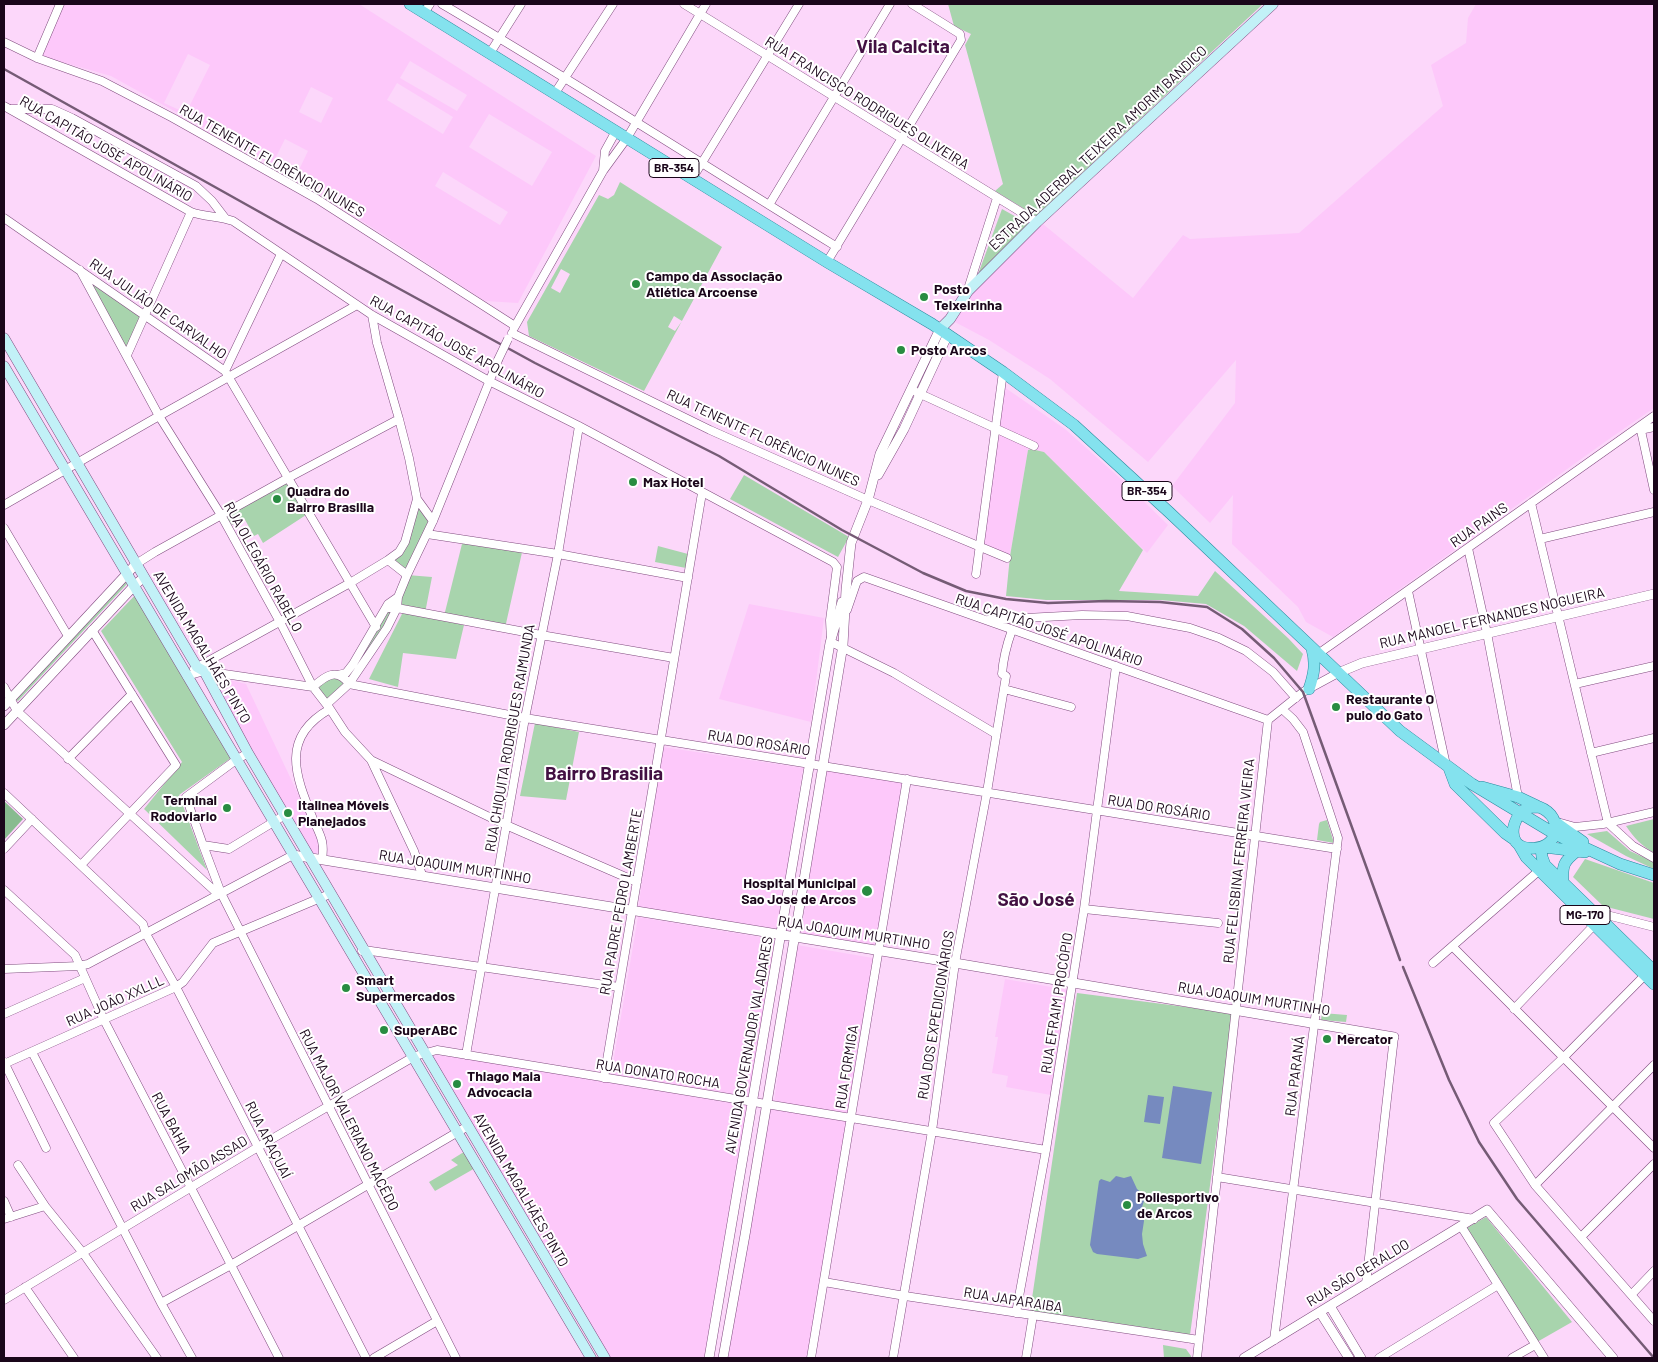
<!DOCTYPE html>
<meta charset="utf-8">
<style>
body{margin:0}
#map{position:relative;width:1658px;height:1362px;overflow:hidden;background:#fcd7fa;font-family:Barlow,sans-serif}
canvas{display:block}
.frame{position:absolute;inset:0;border:5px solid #1a061a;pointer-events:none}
</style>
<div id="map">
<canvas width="1658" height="1362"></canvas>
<div class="frame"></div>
</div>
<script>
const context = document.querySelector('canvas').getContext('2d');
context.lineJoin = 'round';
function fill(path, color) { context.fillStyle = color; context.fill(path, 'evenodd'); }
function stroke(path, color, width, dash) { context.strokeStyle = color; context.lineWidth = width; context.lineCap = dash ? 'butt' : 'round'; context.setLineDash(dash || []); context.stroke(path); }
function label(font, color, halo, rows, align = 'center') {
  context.font = font + ' Barlow,sans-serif'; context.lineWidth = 4; context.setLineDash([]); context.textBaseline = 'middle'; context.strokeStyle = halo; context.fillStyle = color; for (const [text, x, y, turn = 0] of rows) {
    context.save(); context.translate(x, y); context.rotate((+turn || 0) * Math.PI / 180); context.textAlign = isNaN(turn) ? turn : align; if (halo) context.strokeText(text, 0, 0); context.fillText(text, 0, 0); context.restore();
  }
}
fill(new Path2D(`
 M64,4H359L596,156L518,303L485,301L302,182L111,76L41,56ZM188,54L210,65L186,113L164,103ZM410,61L467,95L457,111L400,78ZM397,83L453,117L443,134L387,100ZM311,87L333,98L321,123L299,112ZM489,114L552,152L532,186L469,147ZM285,139L308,151L296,176L272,165ZM443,172L508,212L500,225L435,186Z
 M1476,4H1654V408L1609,439L1333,637L1306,622L1298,607L1232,544L1233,495L1210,523L1172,486L1235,403L1236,360L1148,462L1050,379L989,340L953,321L973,289L1043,224L1133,298L1183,235L1190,239L1299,233L1443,106L1431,65L1466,43L1468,18Z
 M1004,387L1065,429L1121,479L1168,525L1147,553L1044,452L1035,450L1036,442L999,428Z
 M999,433L1031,449L1028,450L1010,556L981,546Z
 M749,604L824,618L811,722L719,699Z
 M209,675L246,684L299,796L319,844V853H311Z
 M663,747L803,768L778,929L638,908Z
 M825,770L902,783L877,946L801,934Z
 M638,917L778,940L750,1098L611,1075Z
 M797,945L873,958L848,1115L774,1101Z
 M1005,979L1069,990L1051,1095L1006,1087L1008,1076L992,1073L998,1037H995Z
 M435,1055L469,1059L748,1106L707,1358H609L432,1058Z
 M770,1109L848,1122L808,1358H728Z`), '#fdc8fa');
fill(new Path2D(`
 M948,4H1263L1036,216L995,191L1003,184L965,45L971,34L954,26Z
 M620,182L722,247L644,391L529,336L527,322L599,195L608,199L614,195ZM561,269L570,274L560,293L551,288ZM674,316L682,321L675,331L668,327Z
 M1002,209L1029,224L977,277Z
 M80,270L145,316L127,355Z
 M1031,449L1044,452L1143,550L1119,591L1198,596L1215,571L1288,638L1303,654L1297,671L1244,626L1206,604L1160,600H1046L1006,596L1010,556L1028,450Z
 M744,475L849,537L838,557L730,499Z
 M287,482L306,515L263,543L258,534L254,536L244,518L232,525L225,516Z
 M417,499L433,521L407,575L432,577L425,613L397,608L407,575L388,560L400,550Z
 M463,540L523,548L505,628L444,616Z
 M658,546L688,554L686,568L655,562Z
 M124,580L127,584L18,701L14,698Z
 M138,592L231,758L179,795L207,870L144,809L182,762L101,631Z
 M388,609H395L348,682L345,677Z
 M403,612L464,625L456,659L403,653L398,687L369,679Z
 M336,675L349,684L327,704L313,687Z
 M535,723L579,732L566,800L520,796Z
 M1654,819V853C1642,846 1634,838 1626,826Z
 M1327,820L1334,843L1317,840L1319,824L1320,822Z
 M1607,831L1630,851L1654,862V869L1626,856L1587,834Z
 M1585,859L1654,883V919L1603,906L1573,877Z
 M1077,993L1233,1013L1190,1335L1030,1312Z
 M1322,1013L1347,1015L1346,1022L1321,1020Z
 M467,1150L477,1167L435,1191L429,1182L458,1165L451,1160Z
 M1486,1217L1572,1322L1537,1342L1465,1229Z
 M1163,1345L1186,1349L1191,1356V1358H1164Z`), '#a8d4ad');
fill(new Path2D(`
 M4,801L23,819L4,840Z`), '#88bb8f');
fill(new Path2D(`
 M1173,1086L1212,1092L1201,1164L1162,1158Z
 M1148,1095L1164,1097L1160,1124L1144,1122Z
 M1116,1176L1124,1178L1131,1176L1137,1189L1143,1194L1144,1201L1142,1207L1144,1221L1142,1234L1143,1244L1147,1256L1138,1259L1097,1254L1093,1252L1090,1245L1099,1181L1101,1179L1110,1182Z`), '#768abf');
const minor = new Path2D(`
 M442,4C575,82 705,166 837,247
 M684,4L1037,222
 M424,13L430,4
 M4,42L37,58L102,81L173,118L317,199L515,326
 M490,53L521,4
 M37,58L60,4
 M555,93L613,4
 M4,106L191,212C205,217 219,216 233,221L372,315L489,381L579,426L833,562L837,567L830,620L831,642L894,673L996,734
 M11,109H52L72,118L196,186L212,201L225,218
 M603,171L605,151L616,131
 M692,179L799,4
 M769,205L890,4
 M4,218L225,371L376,627
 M827,262L961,40L960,34L912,4
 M80,270L159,416L221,515L280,622L313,687L330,709L345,732L371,760L414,851L422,875
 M968,289L997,198
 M372,315L377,343L399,419L409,458L417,499L405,542L399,552L388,560
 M514,328L603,171L627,138L706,4
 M512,333L710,430L868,500L1007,558
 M127,355L191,212
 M225,371L281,254
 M916,392L1034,446
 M1640,426L1654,490
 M1640,430L1654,427
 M417,499L433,521
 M1531,503L1608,823L1633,846L1654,858
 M4,505L159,416L357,305
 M4,528L68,636
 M427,534L558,554L688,578
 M1540,539L1654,512
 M1468,548L1487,633L1518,797
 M136,564L155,552L288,478L399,419
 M976,574L1003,372
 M1408,591L1446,765
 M387,608H397L541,635L674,658
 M847,610L857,581L864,577L1268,720
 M988,620L1082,615L1127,616L1190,628L1219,638L1246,651L1273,672L1296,698
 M1318,654L1654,416
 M194,669L350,583L388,560L407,575
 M338,675L346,673L353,664L388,604L398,597
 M187,676L204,671L313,687C325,676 337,667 349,684L525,718L1337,849
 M1575,684L1654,666
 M4,687L17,711L218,894
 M1004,689L1071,707
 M248,753L236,760L186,797L203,845L229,849L285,815
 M1591,753L1654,738
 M68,759L132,694
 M371,760L506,825L637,882
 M4,793L143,924L146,934L176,987L366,1358
 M1561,823L1575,827L1603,824L1654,812
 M203,845L221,893L456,1358
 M4,849L32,819
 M322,859C325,841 320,835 313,819C295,775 280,737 330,709L327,704L349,684L387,628L397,608L398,597L407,575L433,521L498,360
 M81,865L176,765L92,630
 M4,890L75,955L104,1020L231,1265L279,1358
 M1084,909L1218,923
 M1595,912L1654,927
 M1453,947L1654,1148
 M362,951L364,950L619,987
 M1433,963L1542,868
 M4,969L79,966L88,964L293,855
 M1648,972L1563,1058L1494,1123L1535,1185L1654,1321
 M1514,1009L1597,922
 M4,1014L85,978
 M32,1052L161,1303L192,1358
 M466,1055L525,718L558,554L579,426
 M4,1062L46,1148
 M4,1064L176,987L183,982L213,943L325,896
 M604,1078L702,493
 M18,1165L45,1206L83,1253L157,1358
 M1217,1177L1474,1219
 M1535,1185L1654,1065
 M4,1201L11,1217
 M4,1219L45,1206
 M1461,1226L1544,1358
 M1581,1237L1654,1164
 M824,1282L905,1296L1199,1340
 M1366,1284L1394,1037
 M25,1287L74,1358
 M1632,1294L1654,1271
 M4,1300L258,1147L415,1056L437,1050L1046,1150
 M161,1303L231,1265L468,1126
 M1016,1313L1046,1150L1084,909L1116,666
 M1274,1340L1338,838L1303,732L1293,719L1282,709
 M374,1358L437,1321
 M811,1358L907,779
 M893,1358L932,1131L955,963L987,792L1006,676L1002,674C1003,659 1007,644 1012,630
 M1026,1358L1033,1315
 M1197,1358L1268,720L1303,692L1338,673
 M1379,1358L1498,1285
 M1512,1358L1535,1345`);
const tertiary = new Path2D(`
 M878,475L904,429L948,334
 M1338,673L1362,663L1654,594
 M4,706L136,564
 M4,725L134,586L144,577
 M293,855L955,963L1394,1037
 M1330,1306L1361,1358
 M1320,1312L1349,1358
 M709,1358L830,643L842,602
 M723,1358L745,1235L843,645L846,590L851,543L868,500L880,454L940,329
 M1244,1358L1487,1210L1613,1358`);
const secondary = new Path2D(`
 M940,329L950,319L968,291L1037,222L1273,4
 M4,338L181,640L197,667L204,671L248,753L605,1358
 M4,366C199,697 397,1026 591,1358`);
const primary = new Path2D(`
 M410,4L827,262L932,324L1003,372L1074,425L1170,513L1400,731L1472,784L1555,834L1620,864L1654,875
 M1309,689C1314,674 1316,664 1312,649
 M1449,768L1455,784L1505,833L1515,840
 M1482,787L1518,797L1537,806
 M1539,807C1566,817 1558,851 1530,848C1525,848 1519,846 1516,842C1509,831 1516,814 1527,808C1531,807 1535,807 1539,807Z
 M1555,822L1583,842
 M1519,845L1526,857L1654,984
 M1544,847L1585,852
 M1541,848L1542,857L1545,865L1654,971
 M1563,882C1562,865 1564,861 1577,851`);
stroke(minor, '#804c7f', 9);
stroke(tertiary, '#804c7f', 10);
stroke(secondary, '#804c7f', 11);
stroke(primary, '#2a899d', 12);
stroke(minor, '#fff', 8);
stroke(tertiary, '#fff', 9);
stroke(secondary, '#c2f1f7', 10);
stroke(primary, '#84e2ee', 11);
stroke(new Path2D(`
 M4,69L290,229L535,363L719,456L842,530L923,573L966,591L1006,599L1048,603L1106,601L1160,602L1207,607L1242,629L1274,658L1303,692L1400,960
 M1403,967L1449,1080L1479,1142L1517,1199L1654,1358`), '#755b75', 2.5);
const minorBridge = new Path2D(`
 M498,360L508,339`);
stroke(minorBridge, '#804c7f', 9, []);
stroke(minorBridge, '#fff', 8);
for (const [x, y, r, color] of [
 [636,284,5,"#288c41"],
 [924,297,5,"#288c41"],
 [901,350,5,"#288c41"],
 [633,482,5,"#288c41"],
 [277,499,5,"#288c41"],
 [1336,707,5,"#288c41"],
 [227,808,5,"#288c41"],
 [288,813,5,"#288c41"],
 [867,891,6,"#288c41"],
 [346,988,5,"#288c41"],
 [384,1030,5,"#288c41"],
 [1327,1039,5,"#288c41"],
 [457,1084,5,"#288c41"],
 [1127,1205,5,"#288c41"]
]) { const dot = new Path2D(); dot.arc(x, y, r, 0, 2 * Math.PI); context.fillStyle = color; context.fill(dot); stroke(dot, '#fff', 2); }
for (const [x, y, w] of [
 [674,168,50],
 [1147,491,50],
 [1585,915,50]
]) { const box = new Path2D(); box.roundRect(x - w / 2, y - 9.5, w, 19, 4); context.fillStyle = '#fff'; context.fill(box); stroke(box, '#1a061a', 1); }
label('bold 12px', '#1a061a', null, [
 ["BR-354",674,168],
 ["BR-354",1147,491],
 ["MG-170",1585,915]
]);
label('14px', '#1a061a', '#fff', [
 ["RUA FRANCISCO RODRIGUES OLIVEIRA",867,103,32],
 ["ESTRADA ADERBAL TEIXEIRA AMORIM BANDICO",1098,148,-43],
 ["RUA CAPITÃO JOSÉ APOLINÁRIO",106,149,30],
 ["RUA TENENTE FLORÊNCIO NUNES",272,161,30],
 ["RUA JULIÃO DE CARVALHO",158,309,35],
 ["RUA CAPITÃO JOSÉ APOLINÁRIO",457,347,29],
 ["RUA TENENTE FLORÊNCIO NUNES",763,438,25],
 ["RUA PAINS",1479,525,-35],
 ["RUA OLEGÁRIO RABELO",263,567,61],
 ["RUA MANOEL FERNANDES NOGUEIRA",1492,618,-13],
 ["RUA CAPITÃO JOSÉ APOLINÁRIO",1049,630,19],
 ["AVENIDA MAGALHÃES PINTO",202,647,59],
 ["RUA CHIQUITA RODRIGUES RAIMUNDA",510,738,-80],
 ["RUA DO ROSÁRIO",759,743,9],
 ["RUA DO ROSÁRIO",1159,808,9],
 ["RUA FELISBINA FERREIRA VIEIRA",1239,861,-84],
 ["RUA JOAQUIM MURTINHO",455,867,9],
 ["RUA PADRE PEDRO LAMBERTE",621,902,-80],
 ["RUA JOAQUIM MURTINHO",854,933,9],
 ["RUA JOAQUIM MURTINHO",1254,999,9],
 ["RUA JOÃO XXLLL",115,1001,-24],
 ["RUA EFRAIM PROCÓPIO",1057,1003,-81],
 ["RUA DOS EXPEDICIONÁRIOS",936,1015,-81],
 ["AVENIDA GOVERNADOR VALADARES",749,1045,-80],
 ["RUA FORMIGA",847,1067,-81],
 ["RUA DONATO ROCHA",658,1074,9],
 ["RUA PARANÁ",1295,1076,-83],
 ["RUA MAJOR VALERIANO MACÊDO",349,1120,63],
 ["RUA BAHIA",171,1123,62],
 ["RUA ARAÇUAÍ",268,1140,63],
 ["RUA SALOMÃO ASSAD",189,1174,-31],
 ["AVENIDA MAGALHÃES PINTO",521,1190,60],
 ["RUA SÃO GERALDO",1358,1273,-31],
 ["RUA JAPARAIBA",1013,1300,9]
]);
label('bold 14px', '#1a061a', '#fff', [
 ["Campo da Associação",646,276],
 ["Atlética Arcoense",646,292],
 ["Posto",934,289],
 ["Teixeirinha",934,305],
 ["Posto Arcos",911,350],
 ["Max Hotel",643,482],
 ["Quadra do",287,491],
 ["Bairro Brasilia",287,507],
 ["Restaurante O",1346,699],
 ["pulo do Gato",1346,715],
 ["Terminal",217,800,"right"],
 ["Rodoviario",217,816,"right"],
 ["Italinea Móveis",298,805],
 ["Planejados",298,821],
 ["Hospital Municipal",856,883,"right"],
 ["Sao Jose de Arcos",856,899,"right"],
 ["Smart",356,980],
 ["Supermercados",356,996],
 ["SuperABC",394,1030],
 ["Mercator",1337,1039],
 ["Thiago Maia",467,1076],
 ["Advocacia",467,1092],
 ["Poliesportivo",1137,1197],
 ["de Arcos",1137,1213]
], 'left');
label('bold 19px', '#421042', '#fff', [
 ["Vila Calcita",903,47],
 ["Bairro Brasilia",604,774],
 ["São José",1036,900]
]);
</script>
